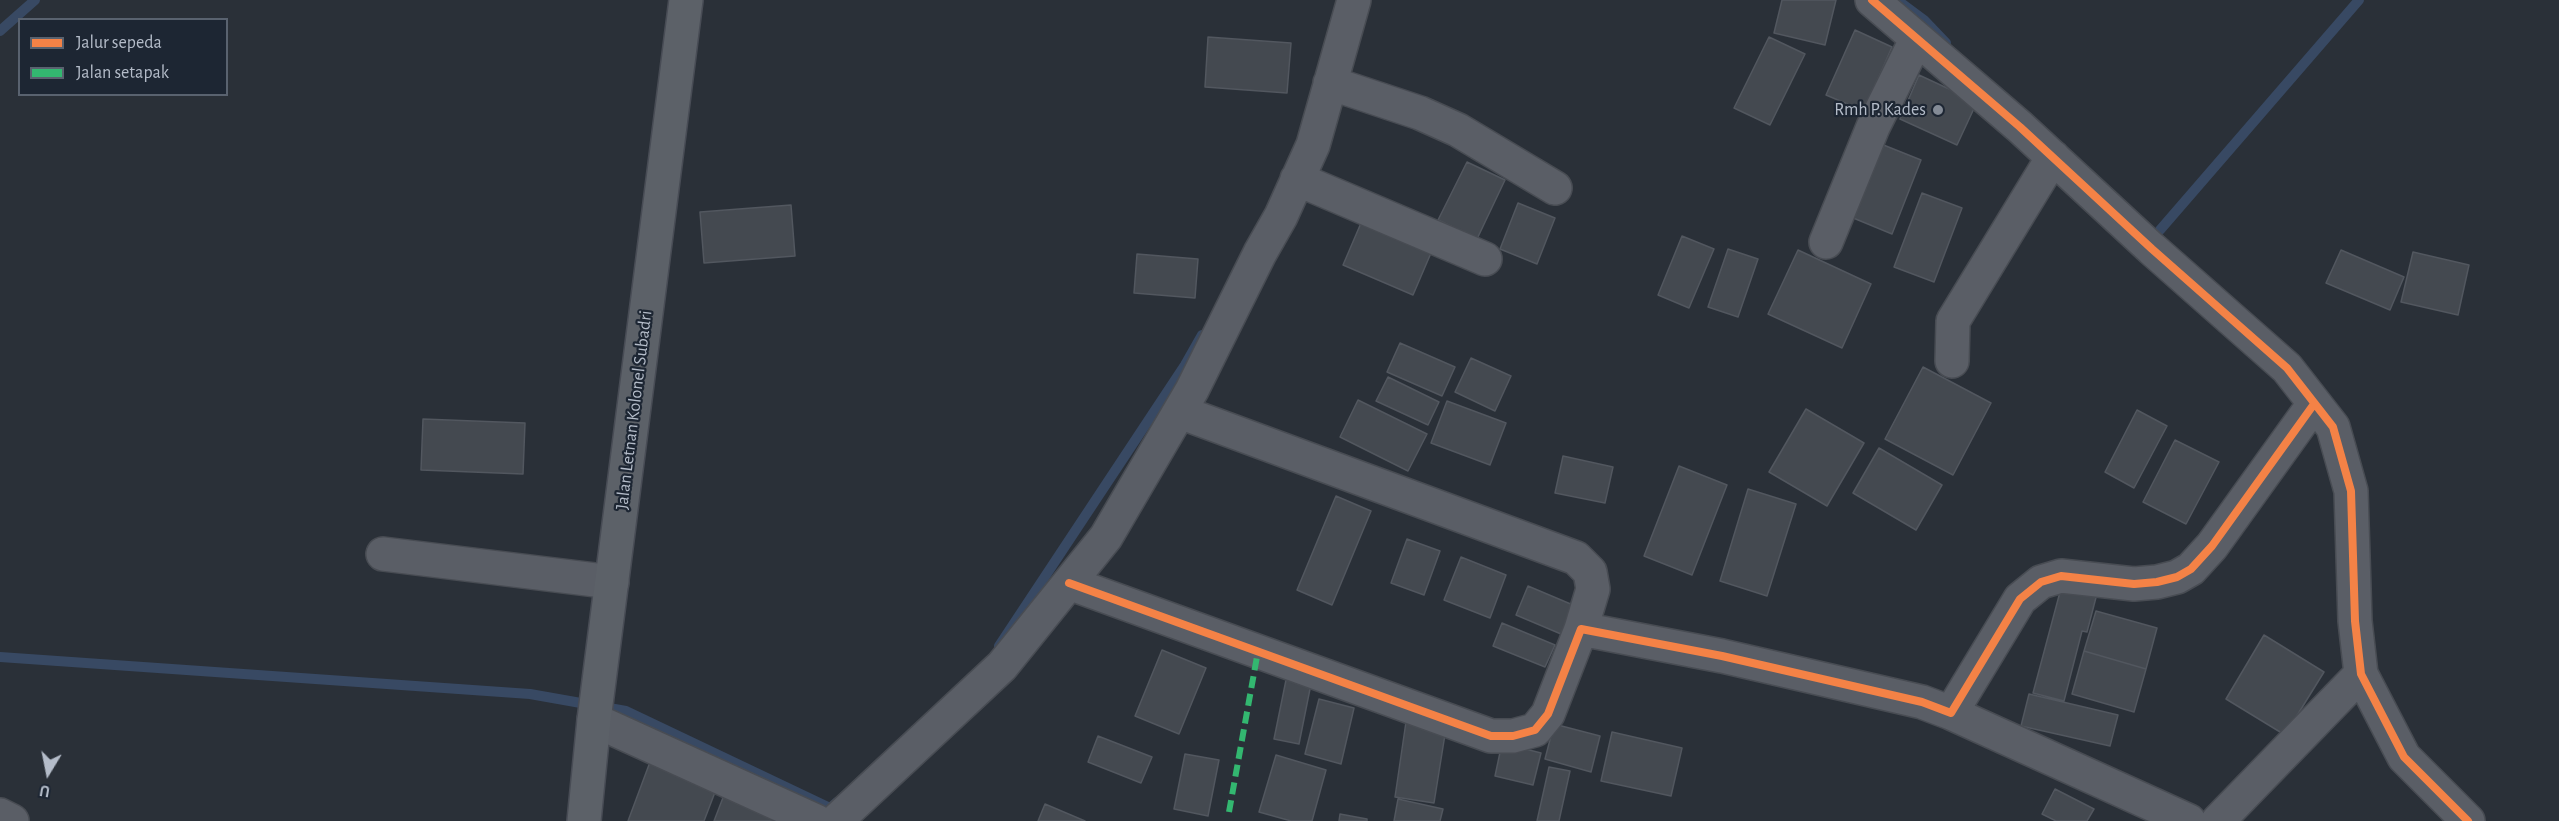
<!DOCTYPE html>
<style>
body{margin:0}
#map{position:relative;width:2559px;height:821px;overflow:hidden;background:#2a3038;font-family:"Alegreya Sans",sans-serif}
canvas{display:block}
.legend{position:absolute;left:18px;top:18px;width:210px;height:78px;box-sizing:border-box;background:#1d2633;border:2px solid #59626f;margin:0;padding:8px 10px;list-style:none;font-size:18px;color:#b4bcc9}
.legend li{display:flex;align-items:center;gap:12px;height:30px}
.legend b{width:30px;border:2px solid #59626f}
.north{position:absolute;left:18px;top:743px;width:60px;height:60px;-webkit-text-stroke:4px #1d2633;paint-order:stroke;rotate:190deg;font-size:16px;font-weight:700;line-height:24px;text-align:center;color:#b4bcc9}
.north::after{content:'';display:block;margin:auto;width:21px;height:27px;background:#b4bcc9;clip-path:polygon(50% 0,100% 100%,50% 72%,0 100%)}
</style>
<div id="map">
<canvas width="2559" height="821"></canvas>
<ul class="legend">
<li><b style="height:8px;background:#f48246"></b>Jalur sepeda</li>
<li><b style="height:8px;background:#33b770"></b>Jalan setapak</li>
</ul>
<div class="north">U</div>
</div>
<script>
const context = document.querySelector('canvas').getContext('2d');
context.lineJoin = 'round';
function stroke(path, color, width, dash) { context.strokeStyle = color; context.lineWidth = width; context.lineCap = dash ? 'butt' : 'round'; context.setLineDash(dash || []); context.stroke(path); }
function fill(path, color) { context.fillStyle = color; context.fill(path, 'evenodd'); }
function label(font, color, halo, rows, align = 'center') {
  context.font = font + ' "Alegreya Sans",sans-serif'; context.lineWidth = 4.5; context.setLineDash([]); context.textBaseline = 'middle'; context.strokeStyle = halo; context.fillStyle = color; for (const [text, x, y, turn = 0] of rows) {
    context.save(); context.translate(x, y); context.rotate((+turn || 0) * Math.PI / 180); context.textAlign = isNaN(turn) ? turn : align; if (halo) context.strokeText(text, 0, 0); context.fillText(text, 0, 0); context.restore();
  }
}
stroke(new Path2D(`
 M1897,0L1924,20L1946,43
 M0,31L35,0
 M2160,230L2359,0
 M999,646L1185,365L1202,335
 M0,657L530,694L626,711L830,808L837,802`), '#384963', 10);
const building = new Path2D(`
 M1782,0H1836L1825,45L1774,33Z
 M1855,30L1892,47L1864,111L1826,95Z
 M1208,37L1291,43L1287,93L1205,87Z
 M1769,37L1805,54L1770,125L1734,108Z
 M1919,75L1977,102L1957,145L1900,119Z
 M1876,142L1921,160L1892,234L1846,215Z
 M1467,162L1505,180L1477,239L1438,220Z
 M1922,193L1962,208L1934,282L1894,267Z
 M1518,203L1555,218L1537,264L1500,249Z
 M791,205L795,256L704,263L700,212Z
 M1361,223L1431,253L1413,295L1343,265Z
 M1682,236L1714,249L1689,308L1658,295Z
 M1728,249L1758,259L1738,317L1708,307Z
 M1798,250L1871,284L1842,348L1768,314Z
 M2341,250L2404,277L2390,310L2326,283Z
 M2413,252L2469,265L2458,315L2401,302Z
 M1137,254L1198,259L1195,298L1134,293Z
 M1400,343L1455,367L1442,396L1387,372Z
 M1471,358L1511,376L1495,411L1455,392Z
 M1923,367L1991,403L1953,475L1885,439Z
 M1388,377L1439,402L1428,425L1376,401Z
 M1358,400L1427,434L1408,471L1340,437Z
 M1447,401L1506,423L1490,465L1431,443Z
 M1806,409L1864,443L1827,506L1769,472Z
 M2137,410L2167,426L2134,488L2105,472Z
 M423,419L525,423L523,474L421,470Z
 M2175,440L2219,462L2186,524L2143,502Z
 M1879,448L1942,485L1916,530L1853,493Z
 M1563,456L1613,467L1605,503L1555,493Z
 M1679,466L1727,485L1692,575L1644,556Z
 M1748,489L1796,504L1767,596L1720,581Z
 M1336,496L1371,511L1332,605L1297,590Z
 M1407,539L1440,551L1424,595L1391,583Z
 M1461,557L1506,575L1490,618L1444,600Z
 M2064,577L2099,586L2087,632L2082,631L2064,701L2033,693Z
 M1528,586L1573,605L1561,634L1516,615Z
 M2096,611L2157,628L2146,669L2084,651Z
 M1502,623L1555,645L1545,667L1493,646Z
 M2264,635L2324,672L2285,735L2226,699Z
 M1162,650L1206,668L1179,734L1135,716Z
 M2084,651L2146,669L2134,712L2072,694Z
 M1286,680L1311,684L1299,744L1274,739Z
 M2029,694L2118,715L2110,746L2021,726Z
 M1319,699L1354,708L1341,764L1305,754Z
 M1407,715L1447,722L1434,803L1395,797Z
 M1554,724L1600,736L1591,772L1545,759Z
 M1612,732L1682,748L1671,796L1601,781Z
 M1098,736L1152,757L1141,783L1088,762Z
 M1502,743L1541,753L1533,785L1495,776Z
 M1185,754L1219,760L1208,816L1174,809Z
 M1276,755L1326,770L1312,821H1291L1259,812Z
 M650,762L717,787L704,821H628Z
 M1549,767L1570,771L1559,821H1537Z
 M2055,789L2094,809L2087,821H2056L2042,814Z
 M724,795L778,814L776,821H714Z
 M1398,799L1443,809L1440,821H1394Z
 M1045,804L1085,821H1038Z
 M1340,814L1367,819V821H1339Z`);
fill(building, '#444950');
stroke(building, '#52575f', 1.5);
const minor = new Path2D(`
 M1872,0L2020,127L2152,249L2287,368L2333,427L2351,491L2355,621L2361,674L2404,757L2468,821
 M1330,83L1420,113L1458,130L1555,188
 M1297,179L1485,259
 M1826,242L1873,127L1916,40
 M1952,361L1953,321L2053,157
 M1180,412L1576,558L1590,572L1593,589L1581,629
 M383,554L612,582
 M1069,583L1491,736H1513L1535,730L1548,714L1581,629L1722,656L1922,702L1951,713L2020,599L2041,582L2061,576L2134,584L2157,582L2177,577L2191,569L2212,546L2314,404
 M1951,713L2189,821
 M594,720L816,821
 M0,815L12,821
 M836,821L1002,666L1106,537L1192,390L1260,253L1281,216L1313,145L1354,0
 M2218,821L2361,674`);
const major = new Path2D(`
 M584,821L594,720L686,0`);
stroke(minor, '#484c53', 36);
stroke(major, '#484c55', 36);
stroke(minor, '#5a5e66', 33);
stroke(major, '#5c6168', 33);
stroke(new Path2D(`
 M1229,812L1258,651`), '#33b770', 6, [12, 6]);
stroke(new Path2D(`
 M1872,0L2020,127L2152,249L2287,368L2333,427L2351,491L2355,621L2361,674L2404,757L2468,821
 M1069,583L1491,736H1513L1535,730L1548,714L1581,629L1722,656L1922,702L1951,713L2020,599L2041,582L2061,576L2134,584L2157,582L2177,577L2191,569L2212,546L2314,404`), '#f48246', 8);
for (const [x, y, r, color] of [
 [1938,110,6,"#848b96"]
]) { const dot = new Path2D(); dot.arc(x, y, r, 0, 2 * Math.PI); context.fillStyle = color; context.fill(dot); stroke(dot, '#1d2633', 2); }
label('18px', '#b4bcc9', '#1d2633', [
 ["Rmh P. Kades",1926,110]
], 'right');
label('18px', '#b4bcc9', '#1d2633', [
 ["Jalan Letnan Kolonel Subadri",634,410,-83]
]);
</script>
